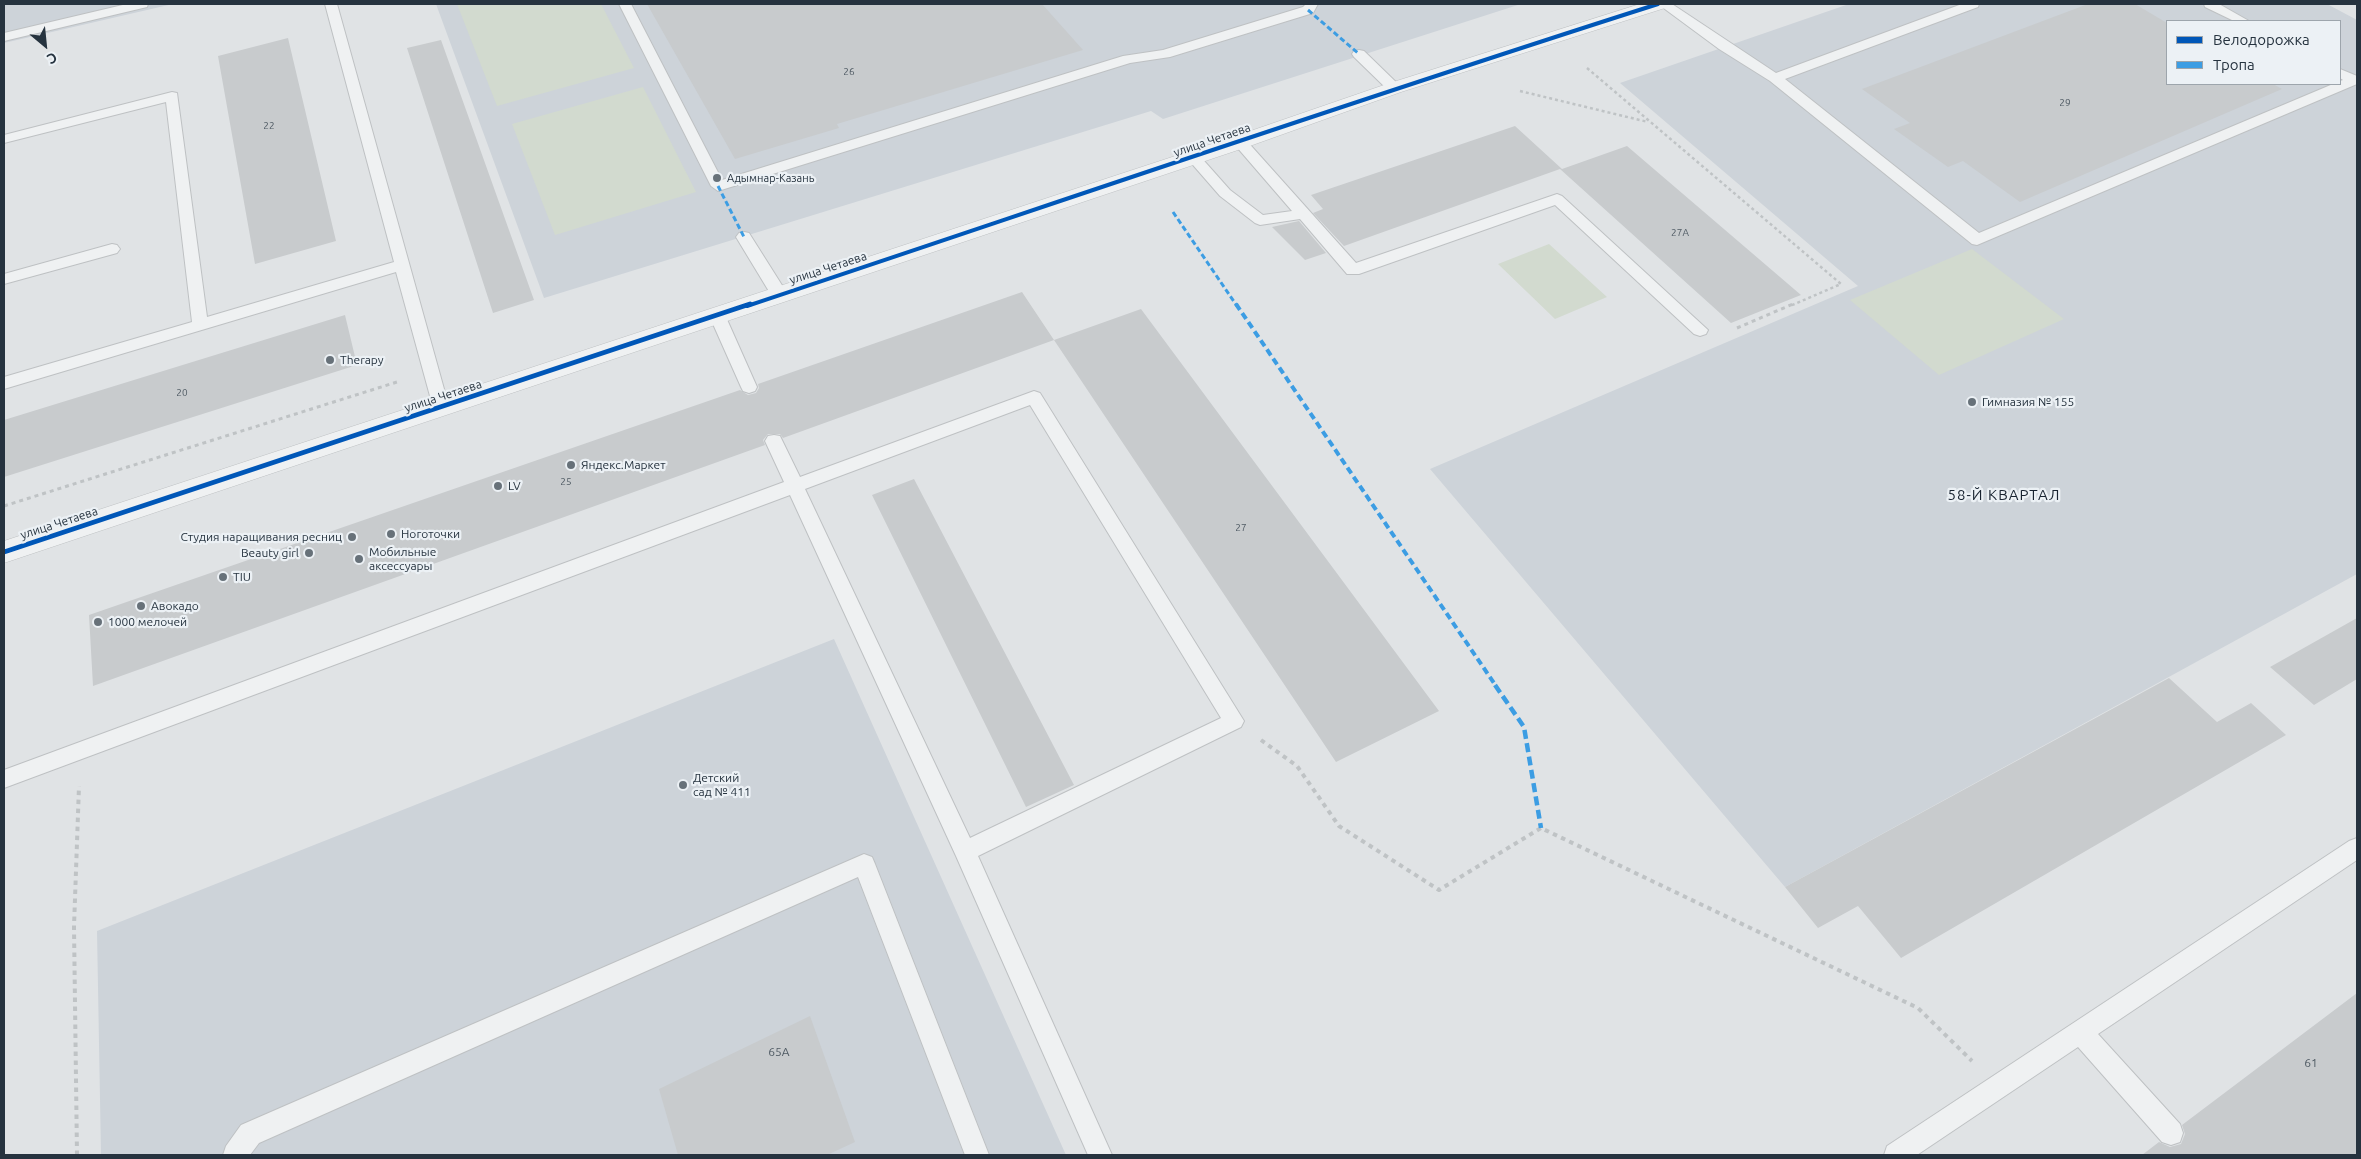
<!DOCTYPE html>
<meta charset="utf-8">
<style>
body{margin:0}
#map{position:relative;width:2361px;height:1159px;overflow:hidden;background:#e0e3e5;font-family:Ubuntu,sans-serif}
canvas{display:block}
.frame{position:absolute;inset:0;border:5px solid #26333f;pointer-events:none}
.legend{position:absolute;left:2166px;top:20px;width:175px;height:65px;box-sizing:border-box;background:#ecf1f5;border:1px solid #9da5ac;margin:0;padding:6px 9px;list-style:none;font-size:15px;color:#26333f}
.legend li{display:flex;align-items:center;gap:10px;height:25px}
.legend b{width:25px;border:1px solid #9da5ac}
.north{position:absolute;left:20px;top:20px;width:50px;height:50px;-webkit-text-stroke:4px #ecf1f5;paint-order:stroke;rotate:152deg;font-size:14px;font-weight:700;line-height:20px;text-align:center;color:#26333f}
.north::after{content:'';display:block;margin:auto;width:18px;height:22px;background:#26333f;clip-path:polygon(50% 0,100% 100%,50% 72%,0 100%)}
</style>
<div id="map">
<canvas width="2361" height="1159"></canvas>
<div class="frame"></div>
<ul class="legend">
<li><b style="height:6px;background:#0057b8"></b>Велодорожка</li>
<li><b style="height:6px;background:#3c9de3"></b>Тропа</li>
</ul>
<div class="north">С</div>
</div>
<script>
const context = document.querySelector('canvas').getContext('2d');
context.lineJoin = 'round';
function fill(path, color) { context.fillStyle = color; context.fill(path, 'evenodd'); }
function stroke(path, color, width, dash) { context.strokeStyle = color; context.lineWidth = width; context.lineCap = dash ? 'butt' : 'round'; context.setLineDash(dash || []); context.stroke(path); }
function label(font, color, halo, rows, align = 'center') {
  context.font = font + ' Ubuntu,sans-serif'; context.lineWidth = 4.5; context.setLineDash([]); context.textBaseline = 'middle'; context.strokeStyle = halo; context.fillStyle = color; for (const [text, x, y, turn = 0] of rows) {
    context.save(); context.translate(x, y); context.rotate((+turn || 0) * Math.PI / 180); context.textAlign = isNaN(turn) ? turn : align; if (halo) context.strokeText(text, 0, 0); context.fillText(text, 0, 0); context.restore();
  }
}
fill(new Path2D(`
 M4,4H173L4,43Z
 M436,4H1521L1163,119L1151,111L544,298Z
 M1849,4H2327L2357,20V574L1785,887L1430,469L1858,286L1620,83ZM2167,21H2340V84H2167Z
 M834,639L1066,1155H101L97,931Z`), '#cdd3d9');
fill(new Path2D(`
 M457,4H601L634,68L497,106Z
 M643,87L696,192L555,235L512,124Z
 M1549,244L1607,297L1555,319L1498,264Z
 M1972,249L2064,319L1939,375L1850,300Z`), '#d2dacf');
fill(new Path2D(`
 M647,4H1042L1083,50L837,124L839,128L735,159Z
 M2088,4H2135L2167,23V84H2273L2282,89L2020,202L1963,161L1948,167L1894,129L1910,123L1862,89Z
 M288,38L336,241L255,264L218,56Z
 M441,40L534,300L493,313L407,48Z
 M1515,126L1562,169L1627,146L1801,295L1731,323L1560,169L1344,246L1313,213L1323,209L1311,195Z
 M1299,221L1326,253L1305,260L1272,227Z
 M1022,292L1054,340L783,438L780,434H768L763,440L765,445L93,686L89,615L740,390L748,395L756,393L759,388L758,384Z
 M1141,309L1439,711L1336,762L1054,340Z
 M345,315L357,365L4,477V420Z
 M914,479L1074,785L1026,807L872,495Z
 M2357,618V679L2314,705L2270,667Z
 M2169,678L2217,722L2251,703L2286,735L1901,958L1858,906L1818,928L1785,887Z
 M2357,993V1155H2142L2159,1142L2170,1147L2181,1144L2185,1134L2182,1125Z
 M810,1016L855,1142L827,1155H678L659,1089Z`), '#c8cbcd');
const service = new Path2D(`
 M127,4H148L147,7L4,41V33Z
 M325,4H337L449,407L447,411L441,413L435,411L433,407L396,272L4,389V377L192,322L166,102L4,143V135L172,92L177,93L207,317L394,262Z
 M619,4H631L722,180L1123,56L1163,50L1303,7L1306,4H1318L1313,13L1170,57L1130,63L718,191L711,186Z
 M1658,4H1672L1776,73L1962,4H1979L1978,7L1785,79L1979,233L2333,84H2340V81L2343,80L2340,78V69L2357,76V84L1977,245L1972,244L1770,81L1719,49Z
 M2204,4H2219L2249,21H2234L2205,7Z
 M1359,50L1364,51L1399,85L1401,88L1399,91H1389L1354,57L1352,54L1354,51Z
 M1240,138L1245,139L1356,263L1557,194L1562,196L1708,330L1706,334L1700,336L1694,334L1555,205L1359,274H1347L1300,219L1260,225L1255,223L1220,196L1186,157L1193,153L1198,154L1230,190L1263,215L1292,211L1235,145L1233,142L1235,139Z
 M744,232L749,233L785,290L787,294L785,298H773L736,237L739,233Z
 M112,244L117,245L120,249L117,253L4,284V274Z
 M717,309L723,311L725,315L757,387L755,391L749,393L743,391L741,387L709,315L711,311Z
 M1034,391L1040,393L1244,721L1241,727L978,856L1112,1155H1088L956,856L790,495L4,788V770L784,482L765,441L768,436L774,435L780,436L800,477ZM1030,405L1221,718L970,838L805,489Z
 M2357,838V860L2098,1034L2180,1124L2183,1133L2180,1142L2171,1145L2162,1142L2078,1047L1917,1155H1884L1887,1146L2349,841Z
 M864,854L872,857L875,864L989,1155H965L858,877L259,1143L250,1155H223L226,1146L241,1125Z`);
const minor = new Path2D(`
 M1640,4H1667L1665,8L1401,92L1247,147L4,563V541L1233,137L1387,84Z`);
stroke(service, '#bec1c3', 2);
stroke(minor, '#bec1c3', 1);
stroke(new Path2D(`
 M1587,68L1841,284L1790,306
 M1520,91L1648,122`), '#bfc3c5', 2.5, [3, 3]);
stroke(new Path2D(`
 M1737,328L1793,304
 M4,506L397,382`), '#bfc3c5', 3, [4, 4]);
stroke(new Path2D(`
 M1261,740L1297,766L1339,826L1439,890L1541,828L1918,1008L1972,1061
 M77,1155L74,927L79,786`), '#bfc3c5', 4, [4.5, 4.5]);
fill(service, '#eff1f2');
fill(minor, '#eff1f2');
stroke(new Path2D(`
 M1308,10L1359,54
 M718,186L744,237
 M1173,212L1237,306`), '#3c9de3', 3, [5.5, 3]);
stroke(new Path2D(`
 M1236,304L1496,686`), '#3c9de3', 4, [7, 4]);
stroke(new Path2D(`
 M1495,685L1524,727L1541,828`), '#3c9de3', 4.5, [9, 4.5]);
stroke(new Path2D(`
 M747,306C1050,205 1353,101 1658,4`), '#0057b8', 4);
stroke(new Path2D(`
 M4,552L750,304`), '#0057b8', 5);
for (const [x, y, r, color] of [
 [717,178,5,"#677179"],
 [330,360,5,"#677179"],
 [1972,402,5,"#677179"],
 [571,465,5,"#677179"],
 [498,486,5,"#677179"],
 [391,534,5,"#677179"],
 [352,537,5,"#677179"],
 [309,553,5,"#677179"],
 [359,559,5,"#677179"],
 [223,577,5,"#677179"],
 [141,606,5,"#677179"],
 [98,622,5,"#677179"],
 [683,785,5,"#677179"]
]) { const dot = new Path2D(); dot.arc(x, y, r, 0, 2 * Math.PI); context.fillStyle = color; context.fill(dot); stroke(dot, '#ecf1f5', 2); }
label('10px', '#4f5a63', null, [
 ["26",849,72],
 ["29",2065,103],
 ["22",269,126],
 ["27А",1680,233],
 ["20",182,393],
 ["25",566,482],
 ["27",1241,528]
]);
label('11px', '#26333f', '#ecf1f5', [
 ["Адымнар-Казань",727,178]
], 'left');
label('12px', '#26333f', '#ecf1f5', [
 ["улица Четаева",1212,140,-19],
 ["улица Четаева",828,268,-18],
 ["улица Четаева",443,396,-18],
 ["улица Четаева",59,523,-18]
]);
label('12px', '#26333f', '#ecf1f5', [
 ["Therapy",340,360],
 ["Гимназия № 155",1982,402],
 ["Яндекс.Маркет",581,465],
 ["LV",508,486],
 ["Ноготочки",401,534],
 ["Студия наращивания ресниц",342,537,"right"],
 ["Мобильные",369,552],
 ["аксессуары",369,566],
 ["Beauty girl",299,553,"right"],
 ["TIU",233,577],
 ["Авокадо",151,606],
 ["1000 мелочей",108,622],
 ["Детский",693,778],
 ["сад № 411",693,792]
], 'left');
label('12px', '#4f5a63', null, [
 ["65А",779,1052],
 ["61",2311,1063]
]);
context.letterSpacing = '1px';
label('15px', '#182330', '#ecf1f5', [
 ["58-Й КВАРТАЛ",2004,495]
]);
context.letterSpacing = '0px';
</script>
